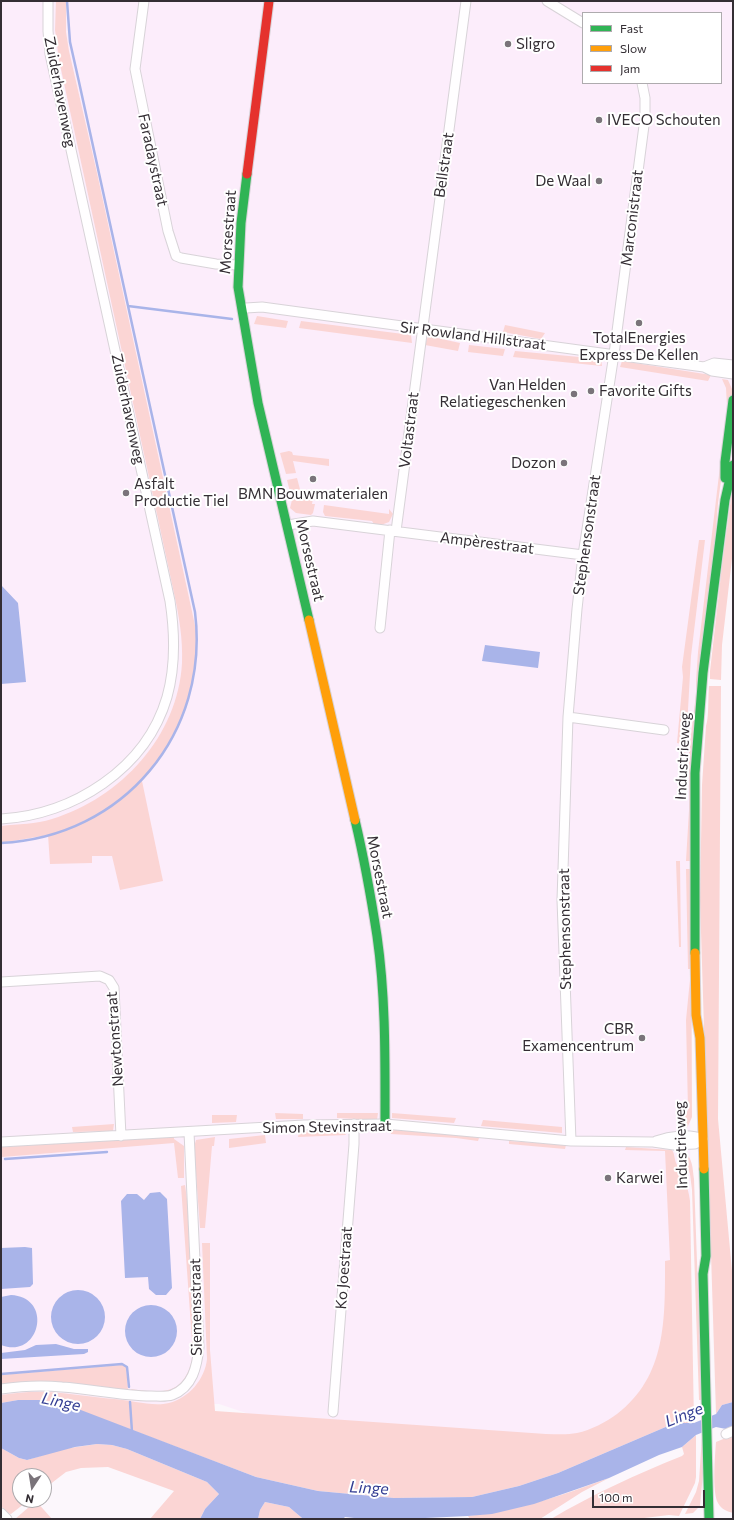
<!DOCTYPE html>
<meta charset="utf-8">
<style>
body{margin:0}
#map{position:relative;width:734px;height:1520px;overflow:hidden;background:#fcf7fc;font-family:Commissioner,sans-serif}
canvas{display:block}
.frame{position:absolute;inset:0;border:2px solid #342e34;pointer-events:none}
.legend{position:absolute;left:582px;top:12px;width:140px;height:72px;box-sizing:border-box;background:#fff;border:1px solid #aeabae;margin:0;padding:5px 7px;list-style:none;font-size:12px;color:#342e34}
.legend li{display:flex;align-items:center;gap:8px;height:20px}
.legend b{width:20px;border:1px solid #aeabae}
.north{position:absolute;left:12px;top:1468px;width:40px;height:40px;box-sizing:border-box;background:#fff;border:1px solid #aeabae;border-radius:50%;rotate:192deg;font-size:11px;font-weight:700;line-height:16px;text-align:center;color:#342e34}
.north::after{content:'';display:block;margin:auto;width:14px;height:18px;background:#7a747a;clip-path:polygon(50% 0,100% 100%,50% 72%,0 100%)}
.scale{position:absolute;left:592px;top:1490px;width:113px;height:18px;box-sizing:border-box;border:2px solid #342e34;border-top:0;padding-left:5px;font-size:12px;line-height:14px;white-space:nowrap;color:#342e34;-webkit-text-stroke:3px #fff;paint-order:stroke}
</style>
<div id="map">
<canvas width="734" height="1520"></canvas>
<div class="frame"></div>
<ul class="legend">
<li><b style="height:5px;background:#30b455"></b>Fast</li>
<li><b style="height:5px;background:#ff9f0a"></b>Slow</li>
<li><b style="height:5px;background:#e5322d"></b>Jam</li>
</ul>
<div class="north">N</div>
<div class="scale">100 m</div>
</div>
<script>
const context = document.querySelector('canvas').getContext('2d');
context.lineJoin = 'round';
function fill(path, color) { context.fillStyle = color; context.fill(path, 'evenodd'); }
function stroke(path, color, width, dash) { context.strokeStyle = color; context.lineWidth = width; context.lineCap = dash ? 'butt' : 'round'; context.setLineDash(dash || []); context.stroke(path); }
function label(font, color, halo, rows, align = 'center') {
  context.font = font + ' Commissioner,sans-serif'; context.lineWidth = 4; context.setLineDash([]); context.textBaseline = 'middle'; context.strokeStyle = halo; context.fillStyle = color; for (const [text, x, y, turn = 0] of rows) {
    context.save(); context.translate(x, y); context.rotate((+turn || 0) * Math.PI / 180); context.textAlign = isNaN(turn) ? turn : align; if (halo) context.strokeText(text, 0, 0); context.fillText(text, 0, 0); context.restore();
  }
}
fill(new Path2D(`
 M1,1H733V380L689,756L691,1391L576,1437L282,1425L219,1404H87L1,1397ZM583,13H721V83H583Z`), '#fcedfb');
fill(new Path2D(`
 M56,1H66V32L69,51L97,173L196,630C198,691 182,736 142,781L163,881L120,890L112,856H92V863L50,864L48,835L1,843V826C18,824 36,824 52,819C121,798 178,736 182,663C183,639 179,616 174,593L59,60L55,30Z
 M257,316L288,321L286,328L254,324Z
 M301,321L411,335L412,343L299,328Z
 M505,325L545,333L541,339L503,332Z
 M428,336L460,343L458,351L425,345Z
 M469,345L505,349L503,356L468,352Z
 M515,351L601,359L602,366L513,357Z
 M622,361L711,375L708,381L620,367Z
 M722,379L728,380L732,389V395L718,503L690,861H686L689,810V751L696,694V680L698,652L727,407L726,388Z
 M289,451L292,452L293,455L329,459V466L293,461L296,473L286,474L280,453Z
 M297,478L302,497L313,498L312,504H315L313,513L311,515L296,513L290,508L292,500L287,480Z
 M733,483V550L722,645L721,680L710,679V671L722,566Z
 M324,505L389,514V509L393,514L389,522L381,525L374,524L372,521L325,516L323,512Z
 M699,540H705L691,656L683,799L676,800C679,782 680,763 681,744L677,743L683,677L682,667Z
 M709,686H721L718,1119L733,1282V1402L722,1405L716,1414L700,900L702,785L706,726C709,718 708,697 709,686Z
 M676,861H680L681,947H679Z
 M686,869H691L692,1117L688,1126L680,1133V1124L688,1110L686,1020L691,969H688Z
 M275,1113L303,1114V1119H276Z
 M337,1113H378L377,1120L337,1118Z
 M392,1113L456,1118L454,1123L392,1118Z
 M212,1115H237L236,1122L212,1123Z
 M483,1120L562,1127V1133L481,1126Z
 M114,1124L113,1131L73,1132L72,1127Z
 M343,1129L346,1135L298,1137L299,1132Z
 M391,1129C421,1133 450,1132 479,1138L478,1141L456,1138L391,1134Z
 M265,1135L266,1143L229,1148V1139Z
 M174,1137V1139L184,1146V1178H178L174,1143L2,1157V1147Z
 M215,1137L214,1146H212L205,1228H200L194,1147L196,1140Z
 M509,1141L566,1145L565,1149L509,1144Z
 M626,1147L672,1150C675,1154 674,1160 677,1165C683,1179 688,1184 690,1201L694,1423H675L558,1473L519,1486L472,1497L394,1498L318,1491L256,1477L63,1404L39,1400H18L1,1403V1395C16,1393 32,1391 47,1392C69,1393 92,1397 114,1399C132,1400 152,1407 169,1403C189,1398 205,1379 207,1359L202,1243H210V1350L215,1411L546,1434C556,1434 567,1435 577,1433C591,1430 606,1422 617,1414C667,1376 665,1318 665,1261L670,1260L665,1151L625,1150Z
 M678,1148C693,1156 692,1164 694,1179L702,1400H699L692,1190L690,1174Z
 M185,1185L188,1206L196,1354C187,1397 171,1394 133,1392L131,1389C165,1394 185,1395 193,1355L181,1186Z
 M121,1365H126L128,1390L74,1384L1,1386V1375Z
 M696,1435V1477L695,1483L679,1516L669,1515L636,1519H551C593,1494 637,1474 682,1456L684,1454L682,1447Z
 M733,1435V1513C726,1511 721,1509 718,1503C712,1492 715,1456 716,1442Z
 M702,1436L703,1473L700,1506L693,1513L685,1514L696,1492L699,1481Z
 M97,1444L112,1445L127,1449L207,1482L219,1494L205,1509L200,1519H150L174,1491L108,1467L81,1468L66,1472L44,1489V1476H20V1500H29L11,1514L7,1513L1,1506V1448L19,1458L27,1460L63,1449Z
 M609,1478L582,1492L540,1519H470L468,1516C517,1511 563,1495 609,1478Z
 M36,1501L52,1519H15Z
 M265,1502L289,1507L302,1518L330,1519H258L260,1510Z`), '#fbd5d4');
fill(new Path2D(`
 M1,585L18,603L26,682L1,684Z
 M485,645L540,652L538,668L482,661Z
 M160,1192L167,1199L172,1288L166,1295H156L149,1289L148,1277L125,1278L121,1201L127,1194H137L144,1200L150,1193Z
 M25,1247L32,1248L33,1284L30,1287L1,1289V1248Z
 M51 1317a27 27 0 1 1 54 0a27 27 0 1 1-54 0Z
 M11,1295C54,1297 40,1360 1,1345V1297Z
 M125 1331a26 26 0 1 1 52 0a26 26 0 1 1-52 0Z
 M56,1344L74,1349H88V1352L84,1354L1,1359V1353L25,1350L36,1345Z
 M18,1400H39L73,1407L256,1477L318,1491L394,1498L472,1497L519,1486L558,1473L675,1423H694L716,1414L722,1405L733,1402V1426L726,1429L716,1427L696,1435L682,1447L659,1455L609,1478L534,1504L492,1514L468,1516L404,1519H363L345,1517L343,1519L302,1518L289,1507L265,1502L260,1510L258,1519H200L205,1509L219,1494L207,1482L127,1449L112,1445L97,1444L75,1447L27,1460L19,1458L1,1448V1403Z`), '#a9b4e9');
stroke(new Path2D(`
 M128,306L232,319
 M1,843C124,837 210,733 195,612L79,82L70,42L67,1
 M5,1159L107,1152
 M1,1374L122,1364L127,1367L129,1387
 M130,1402L132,1432`), '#a9b4e9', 2.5);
const street = new Path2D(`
 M144,1L135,69L168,231L176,256L181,258L216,264L238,265
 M547,1L583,23
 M243,310L246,308L262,307L704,367L712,371L733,374
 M704,367L714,363L733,365
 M288,525L313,521L583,555
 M396,531L466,1
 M380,628L390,530
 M568,717L664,730
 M1,819C73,815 146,769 167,697C176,665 175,634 170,601L50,54L48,31V1
 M1,982L100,976L109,980L114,988L121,1136
 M571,1141L562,900L568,717L577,609L583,555L614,354L645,118V98L642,83
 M656,1141C670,1136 689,1133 703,1139
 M1,1142L304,1125L385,1124L571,1141L653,1142L674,1145L695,1144L703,1139
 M1,1389C21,1386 43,1385 62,1387C92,1389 121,1396 151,1396C158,1396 166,1397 172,1395C193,1387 197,1366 199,1347L189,1132
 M333,1412L354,1144V1124
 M726,1434L733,1431
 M1,1513L7,1519`);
const fast = new Path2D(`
 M247,174L241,223L238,287L258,403L309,620
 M725,478V462L733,400
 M355,820C364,858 371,897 377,936C386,998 385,1062 385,1124
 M695,953V773L703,673L725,500L733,465
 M704,1169L706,1256L703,1274L709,1519`);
const slow = new Path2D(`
 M309,620L355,820
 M695,953L696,1015L700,1038L704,1169`);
const jam = new Path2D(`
 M247,174L269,1`);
stroke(street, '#d8d3d8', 11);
stroke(fast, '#d8d3d8', 11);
stroke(slow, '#d8d3d8', 11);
stroke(jam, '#d8d3d8', 11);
stroke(street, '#fffeff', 9);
stroke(fast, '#30b455', 9);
stroke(slow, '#ff9f0a', 9);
stroke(jam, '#e5322d', 9);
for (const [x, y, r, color] of [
 [508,44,4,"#7a747a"],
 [599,120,4,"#7a747a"],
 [599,181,4,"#7a747a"],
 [639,323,4,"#7a747a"],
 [591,391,4,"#7a747a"],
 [574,394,4,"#7a747a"],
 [564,463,4,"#7a747a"],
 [313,479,4,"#7a747a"],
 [126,493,4,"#7a747a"],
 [642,1038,4,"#7a747a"],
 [608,1178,4,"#7a747a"]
]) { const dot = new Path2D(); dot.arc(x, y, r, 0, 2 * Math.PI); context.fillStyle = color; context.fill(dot); stroke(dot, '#fff', 1.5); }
label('15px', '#342e34', '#fff', [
 ["Sligro",516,44],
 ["IVECO Schouten",607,120],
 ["De Waal",591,181,"right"],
 ["TotalEnergies",639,338,"center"],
 ["Express De Kellen",639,355,"center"],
 ["Van Helden",566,385,"right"],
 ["Relatiegeschenken",566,402,"right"],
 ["Favorite Gifts",599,391],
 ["Dozon",556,463,"right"],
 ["Asfalt",134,484],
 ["Productie Tiel",134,501],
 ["BMN Bouwmaterialen",313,494,"center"],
 ["CBR",634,1029,"right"],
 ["Examencentrum",634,1046,"right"],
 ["Karwei",616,1178]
], 'left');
label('15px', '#342e34', '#fff', [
 ["Zuiderhavenweg",60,92,79],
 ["Faradaystraat",153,160,78],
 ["Bellstraat",444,165,-82],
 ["Marconistraat",632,218,-83],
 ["Morsestraat",228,232,-86],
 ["Sir Rowland Hillstraat",473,336,7],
 ["Zuiderhavenweg",128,409,78],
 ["Voltastraat",409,430,-83],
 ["Stephensonstraat",587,535,-82],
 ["Ampèrestraat",487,543,7],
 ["Morsestraat",310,560,77],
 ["Industrieweg",683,756,-87],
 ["Morsestraat",380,877,79],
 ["Stephensonstraat",565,929,-91],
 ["Newtonstraat",115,1039,-94],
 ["Simon Stevinstraat",327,1127,-1],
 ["Industrieweg",681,1145,-92],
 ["Ko Joestraat",344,1268,-86],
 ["Siemensstraat",196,1307,-91]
]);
label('italic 16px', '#333d93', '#fff', [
 ["Linge",61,1402,12],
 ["Linge",684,1415,-22],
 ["Linge",369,1488,3]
]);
</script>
